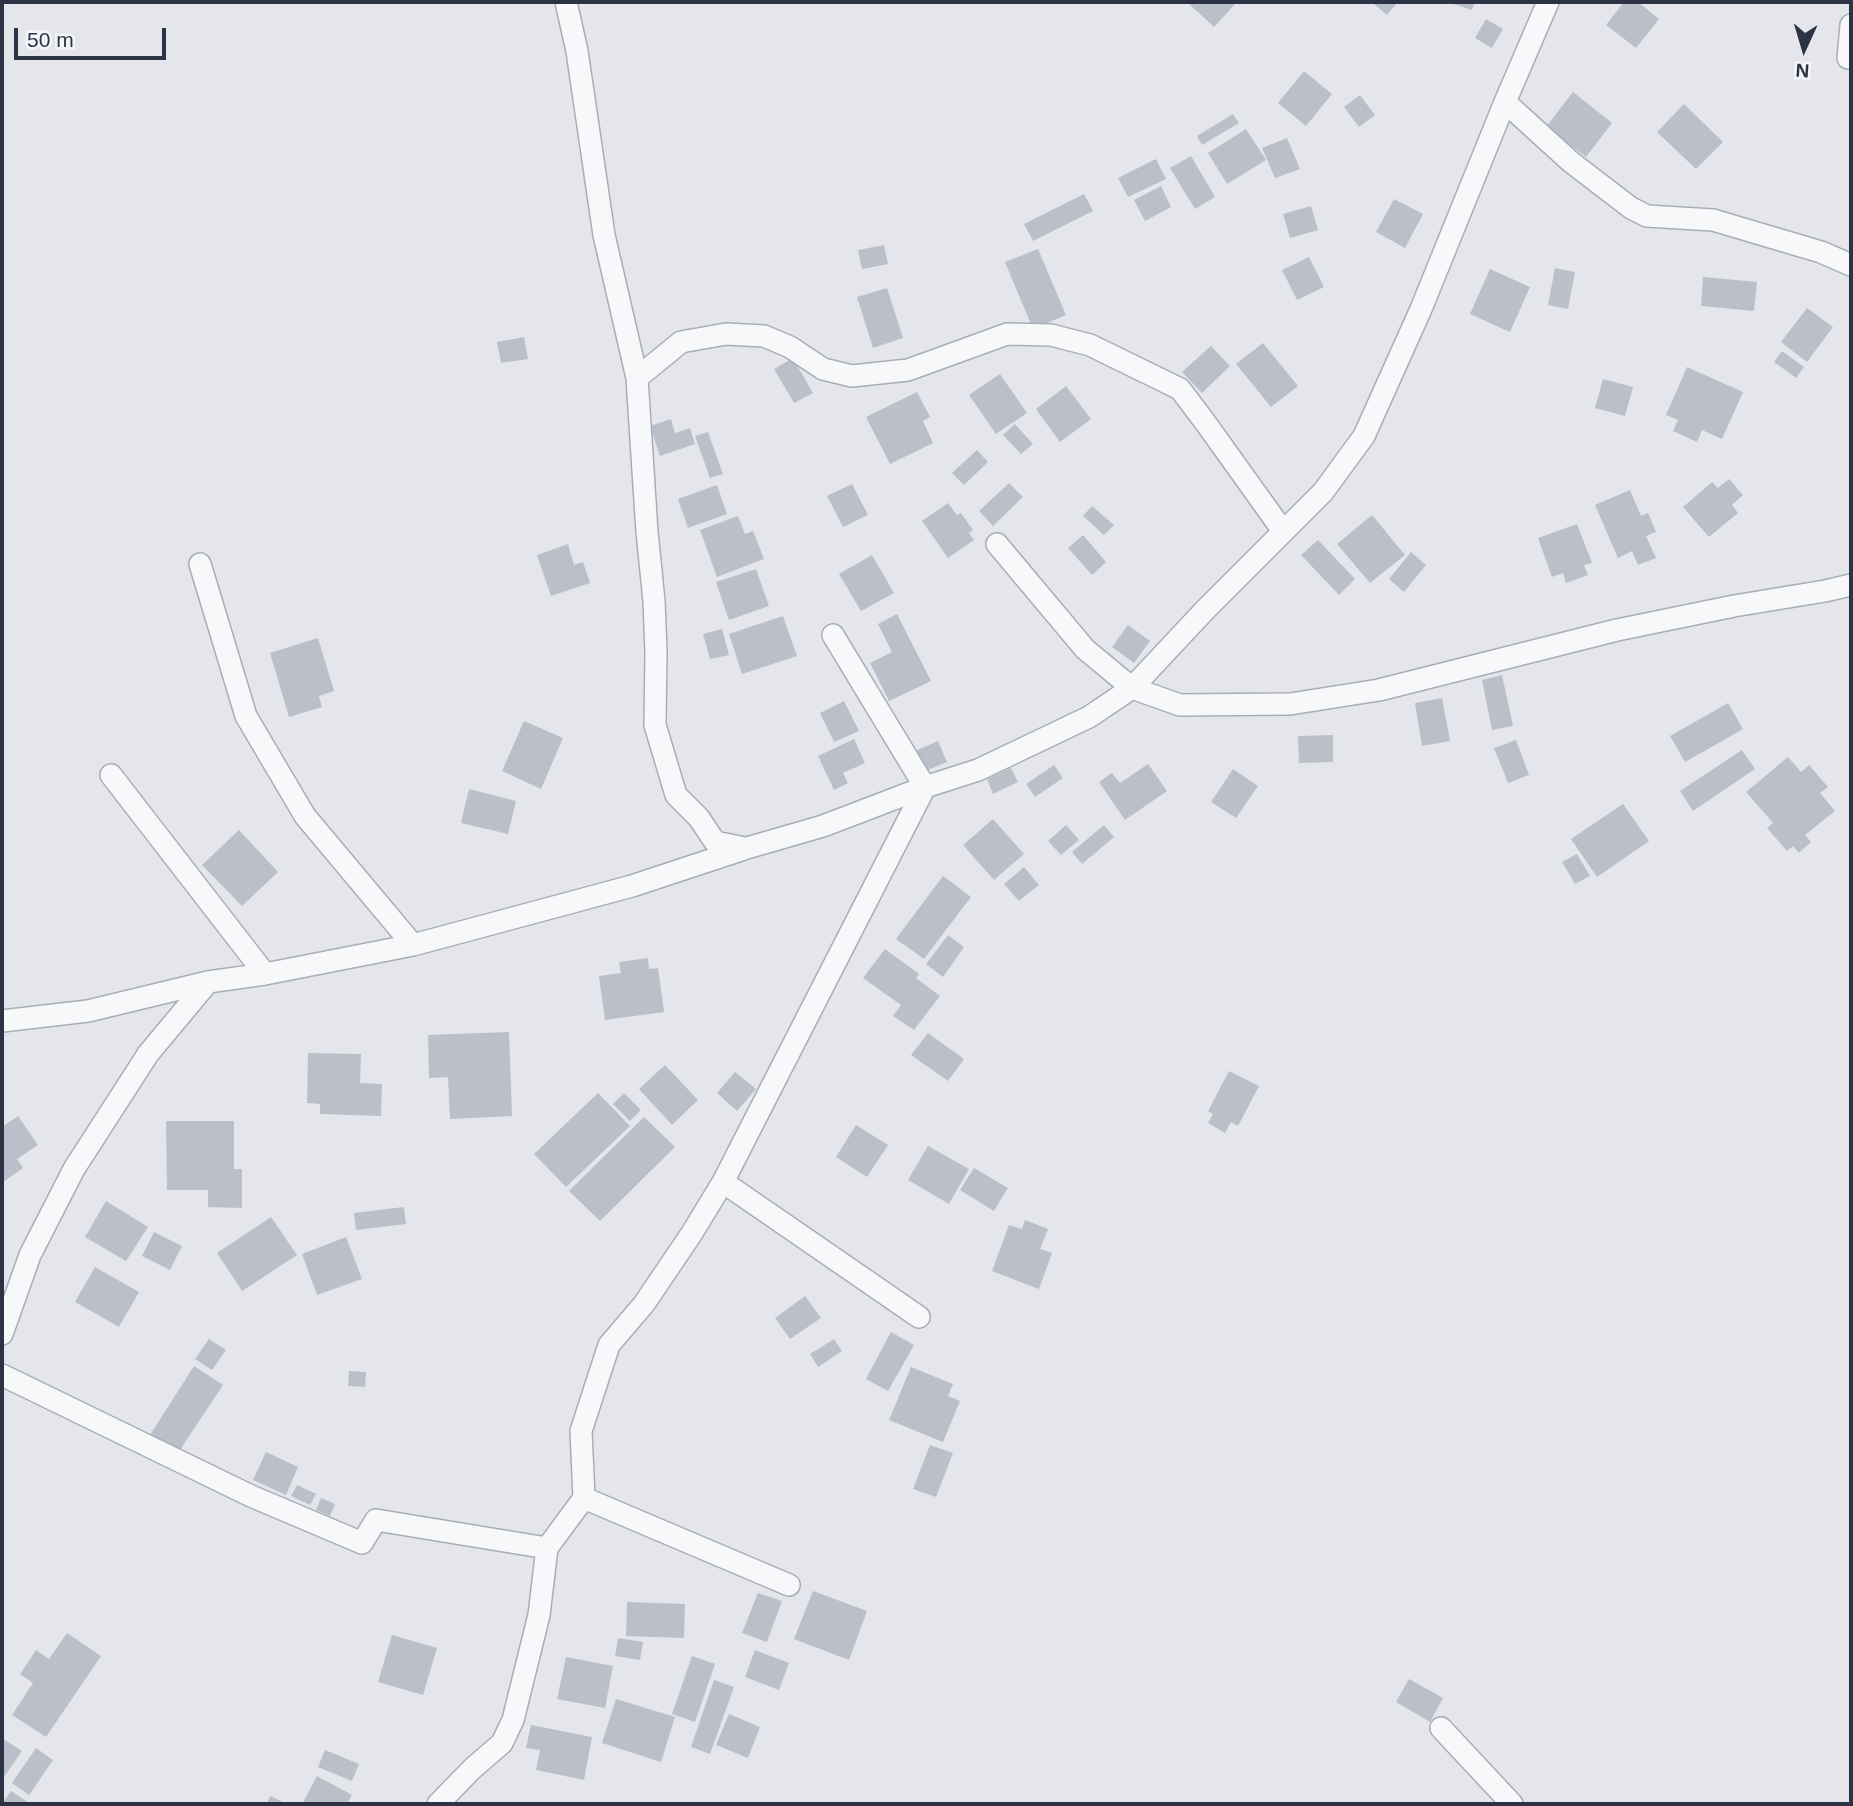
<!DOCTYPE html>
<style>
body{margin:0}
#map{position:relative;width:1853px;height:1806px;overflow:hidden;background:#e4e6ec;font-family:Arial,sans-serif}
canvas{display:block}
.frame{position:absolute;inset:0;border:4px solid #2c3344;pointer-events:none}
.north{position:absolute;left:1769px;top:14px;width:70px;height:70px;-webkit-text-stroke:5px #f4f6f9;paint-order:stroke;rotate:184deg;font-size:19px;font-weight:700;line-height:28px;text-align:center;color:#2c3344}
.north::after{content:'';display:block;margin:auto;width:24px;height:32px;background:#2c3344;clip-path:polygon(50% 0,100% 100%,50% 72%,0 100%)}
.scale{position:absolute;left:14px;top:28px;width:152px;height:32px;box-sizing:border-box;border:4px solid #2c3344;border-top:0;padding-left:9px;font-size:21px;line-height:24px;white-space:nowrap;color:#2c3344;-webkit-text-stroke:5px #f4f6f9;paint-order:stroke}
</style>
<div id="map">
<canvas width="1853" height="1806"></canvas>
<div class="frame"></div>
<div class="north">N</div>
<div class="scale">50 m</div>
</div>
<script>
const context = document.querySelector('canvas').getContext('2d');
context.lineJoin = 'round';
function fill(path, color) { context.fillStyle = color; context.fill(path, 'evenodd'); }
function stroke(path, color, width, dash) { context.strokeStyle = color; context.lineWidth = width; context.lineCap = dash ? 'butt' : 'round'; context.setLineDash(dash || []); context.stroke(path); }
fill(new Path2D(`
 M1187,2H1237L1214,27Z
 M1376,2H1398L1387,15L1374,4Z
 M1447,2H1475L1472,10Z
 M1624,2H1638L1659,19L1636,48L1606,25Z
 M1486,19L1503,29L1492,48L1475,38Z
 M1304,71L1332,94L1306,126L1278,103Z
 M1573,92L1612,123L1586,157L1546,127Z
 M1360,95L1375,115L1359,127L1344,107Z
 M1684,104L1723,142L1696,169L1657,132Z
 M1233,114L1239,123L1202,145L1197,136Z
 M1246,129L1266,160L1227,184L1208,153Z
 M1287,138L1300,169L1275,178L1262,148Z
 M1191,156L1215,197L1195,209L1170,168Z
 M1156,159L1166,179L1128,197L1118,178Z
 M1161,186L1171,207L1145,221L1134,200Z
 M1084,194L1093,211L1033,241L1024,224Z
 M1394,199L1423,214L1405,248L1376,232Z
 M1311,206L1318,230L1290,238L1283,214Z
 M884,245L888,264L862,269L858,250Z
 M1038,249L1066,315L1033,329L1005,262Z
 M1309,257L1324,287L1297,300L1282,270Z
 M1555,268L1575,272L1568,309L1548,305Z
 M1490,269L1530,287L1510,332L1470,314Z
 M1703,277L1757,282L1754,311L1701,306Z
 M887,288L903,338L873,348L857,297Z
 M1807,308L1833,327L1807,362L1781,342Z
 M524,337L528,359L501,363L497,342Z
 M1263,343L1298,386L1271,407L1236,364Z
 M1211,346L1230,366L1202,393L1182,372Z
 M1782,351L1804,367L1796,378L1774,362Z
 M793,358L813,393L794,403L774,369Z
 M1687,367L1743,392L1722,439L1702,430L1697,442L1673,431L1678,420L1666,415Z
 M1000,374L1027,413L996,434L969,395Z
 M1603,379L1633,387L1625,416L1595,408Z
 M1066,386L1091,419L1060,442L1036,409Z
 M917,392L930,417L923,421L933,443L890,464L866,417Z
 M671,419L675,433L690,428L695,444L660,456L650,426Z
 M1015,424L1033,444L1021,454L1003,435Z
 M708,432L723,474L710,478L695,436Z
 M977,450L988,462L964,485L952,473Z
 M1729,479L1743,495L1732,505L1738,513L1709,537L1683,507L1712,482L1718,488Z
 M1009,483L1023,497L993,526L979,511Z
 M852,484L868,515L843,527L827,496Z
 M717,485L727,514L688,528L678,499Z
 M1630,490L1641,516L1648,513L1656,532L1646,536L1656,558L1638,565L1632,551L1618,558L1595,505Z
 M948,503L957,515L961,513L973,530L969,533L974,540L948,558L922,521Z
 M1092,506L1114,525L1104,535L1083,516Z
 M1372,515L1405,555L1370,583L1337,544Z
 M738,516L745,534L753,531L764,559L717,577L700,530Z
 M1577,524L1592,563L1584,565L1588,575L1566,583L1563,573L1552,577L1538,538Z
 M1083,535L1106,562L1092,575L1068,548Z
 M1318,540L1355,579L1339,595L1301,555Z
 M568,544L574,565L583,562L590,583L551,596L537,555Z
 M1411,552L1426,565L1404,592L1389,579Z
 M872,555L894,593L861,611L839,574Z
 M756,569L769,606L729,620L716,582Z
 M897,614L931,681L889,701L870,663L892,652L878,624Z
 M783,616L797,656L742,674L729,634Z
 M1128,625L1150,641L1134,663L1112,647Z
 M722,629L729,655L710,659L703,634Z
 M318,638L334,691L319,696L322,707L289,717L270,653Z
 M1502,675L1513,726L1492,730L1482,680Z
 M1442,698L1450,741L1422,746L1415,703Z
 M844,701L859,731L834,742L820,713Z
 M1728,703L1743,729L1685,762L1670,736Z
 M524,721L563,738L541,789L502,771Z
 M1333,735V762L1299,763L1298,736Z
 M854,739L865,763L843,773L848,783L834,790L818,756Z
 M1516,740L1529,775L1508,783L1494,748Z
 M938,741L947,762L923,772L913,752Z
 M1742,750L1755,769L1693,811L1680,791Z
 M1788,757L1801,772L1809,765L1828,787L1820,793L1835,811L1805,835L1811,842L1799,853L1793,846L1787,851L1767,828L1773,823L1746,792Z
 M1148,764L1167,791L1125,820L1099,782L1112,773L1120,783Z
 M1054,765L1063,778L1035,797L1026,784Z
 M1011,768L1018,782L993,794L987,779Z
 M1233,769L1258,786L1236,818L1211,802Z
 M469,789L516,801L508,834L461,823Z
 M1623,804L1649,841L1597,877L1571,839Z
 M993,819L1024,854L994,880L963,845Z
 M1066,825L1079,840L1061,855L1048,841Z
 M1104,825L1114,837L1082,864L1072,852Z
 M239,830L278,872L242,906L202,865Z
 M1577,854L1590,876L1575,884L1562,862Z
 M1024,867L1039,885L1019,901L1004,884Z
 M943,876L971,897L924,959L896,939Z
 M948,935L964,947L943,977L926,964Z
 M885,949L919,974L916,978L940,996L914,1030L893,1016L901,1005L863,978Z
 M648,958L649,969L658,968L664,1012L605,1020L599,976L621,973L619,962Z
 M509,1032L512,1116L450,1119L448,1077L429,1078L428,1035Z
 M928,1033L964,1059L948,1081L911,1055Z
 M308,1053L361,1054L360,1083L382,1084L381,1116L320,1114V1104L307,1103Z
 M665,1065L698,1100L672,1125L639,1089Z
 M1229,1071L1259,1086L1238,1126L1231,1122L1225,1133L1208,1123L1213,1114L1208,1111Z
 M735,1072L756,1089L737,1111L717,1093Z
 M598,1093L630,1126L566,1187L534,1154Z
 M624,1093L641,1110L630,1121L613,1104Z
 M18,1116L38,1145L17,1159L23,1168L2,1183V1127Z
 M644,1117L675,1147L600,1221L569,1191Z
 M166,1121H234V1169H242V1208L208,1207V1190H167Z
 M856,1125L888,1145L867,1177L836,1157Z
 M928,1146L969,1169L949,1204L908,1180Z
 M974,1168L1008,1188L994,1211L960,1190Z
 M106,1201L148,1227L126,1261L85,1237Z
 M404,1207L406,1224L356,1230L354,1213Z
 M271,1217L297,1255L242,1291L217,1253Z
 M1025,1220L1048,1229L1040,1249L1052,1253L1039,1289L992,1271L1009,1225L1022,1229Z
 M154,1232L182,1246L170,1270L142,1256Z
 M346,1237L362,1279L317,1295L302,1254Z
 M95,1267L139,1292L119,1327L75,1302Z
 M805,1296L821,1318L790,1339L775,1318Z
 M891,1332L914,1345L888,1391L866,1379Z
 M209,1339L226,1350L212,1370L195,1359Z
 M834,1339L842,1351L818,1367L810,1354Z
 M194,1366L223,1385L178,1453L150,1435Z
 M911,1367L953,1384L948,1396L960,1401L943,1442L889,1420Z
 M349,1371L366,1372L365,1387L348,1386Z
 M930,1445L953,1453L936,1497L913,1489Z
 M266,1452L298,1467L286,1495L253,1480Z
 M297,1485L316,1494L310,1505L291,1496Z
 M321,1498L335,1504L330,1516L316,1510Z
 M813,1591L867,1611L849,1660L794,1639Z
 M758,1593L782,1601L767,1642L742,1633Z
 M627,1602L685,1604L684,1638L626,1636Z
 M67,1633L101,1656L46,1737L12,1715L33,1683L20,1674L36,1650L49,1659Z
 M392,1635L437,1648L423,1695L378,1682Z
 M618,1638L643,1642L640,1660L615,1656Z
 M755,1650L789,1663L779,1690L745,1677Z
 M692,1656L715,1664L695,1722L672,1714Z
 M566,1657L613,1666L605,1708L557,1699Z
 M1409,1679L1443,1698L1430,1722L1396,1702Z
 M714,1680L734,1687L710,1754L691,1747Z
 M616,1699L675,1717L661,1762L602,1743Z
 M729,1714L760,1727L748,1758L716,1745Z
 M531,1725L592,1737L584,1780L536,1770L540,1750L526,1748Z
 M2,1738L22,1751L2,1780Z
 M36,1748L53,1760L29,1795L12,1783Z
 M325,1750L359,1764L352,1781L318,1767Z
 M317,1776L352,1795L347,1804H302Z
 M11,1791L31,1804H2Z
 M270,1796L287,1804H267Z`), '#bbbfc9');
const minor = new Path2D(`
 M566,2L577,51L604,235L637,378L647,532L654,601L656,652L655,725L676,795L699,818L715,842L745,848
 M1848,58L1851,25
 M1505,102L1571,162L1631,208L1647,216L1713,220L1821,252L1851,265
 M637,378L681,342L726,334L764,336L790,347L823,369L852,376L908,370L1007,334L1051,335L1090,345L1180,389L1205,422L1283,531
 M997,544L1085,649L1132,688L1180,705L1290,704L1379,690L1617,630L1734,606L1825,591L1851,585
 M200,564L246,716L305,816L413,945
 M111,775L265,974
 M2,1021L88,1011L208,982L265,974L413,945L632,886L747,848L823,826L925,787L978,770L1089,717L1132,688L1205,610L1323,492L1364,436L1421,309L1505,102L1548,2
 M723,1182L919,1317
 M2,1334L30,1255L74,1169L148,1054L208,982
 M2,1375L251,1496L362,1543L376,1520L547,1548
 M584,1498L789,1585
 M1441,1728L1512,1804
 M438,1804L472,1769L502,1743L513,1720L539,1615L547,1548L584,1498L581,1431L609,1345L644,1304L692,1233L723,1182L925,787L833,635`);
stroke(minor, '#a9adb6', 24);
stroke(minor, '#f7f8fa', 21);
</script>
